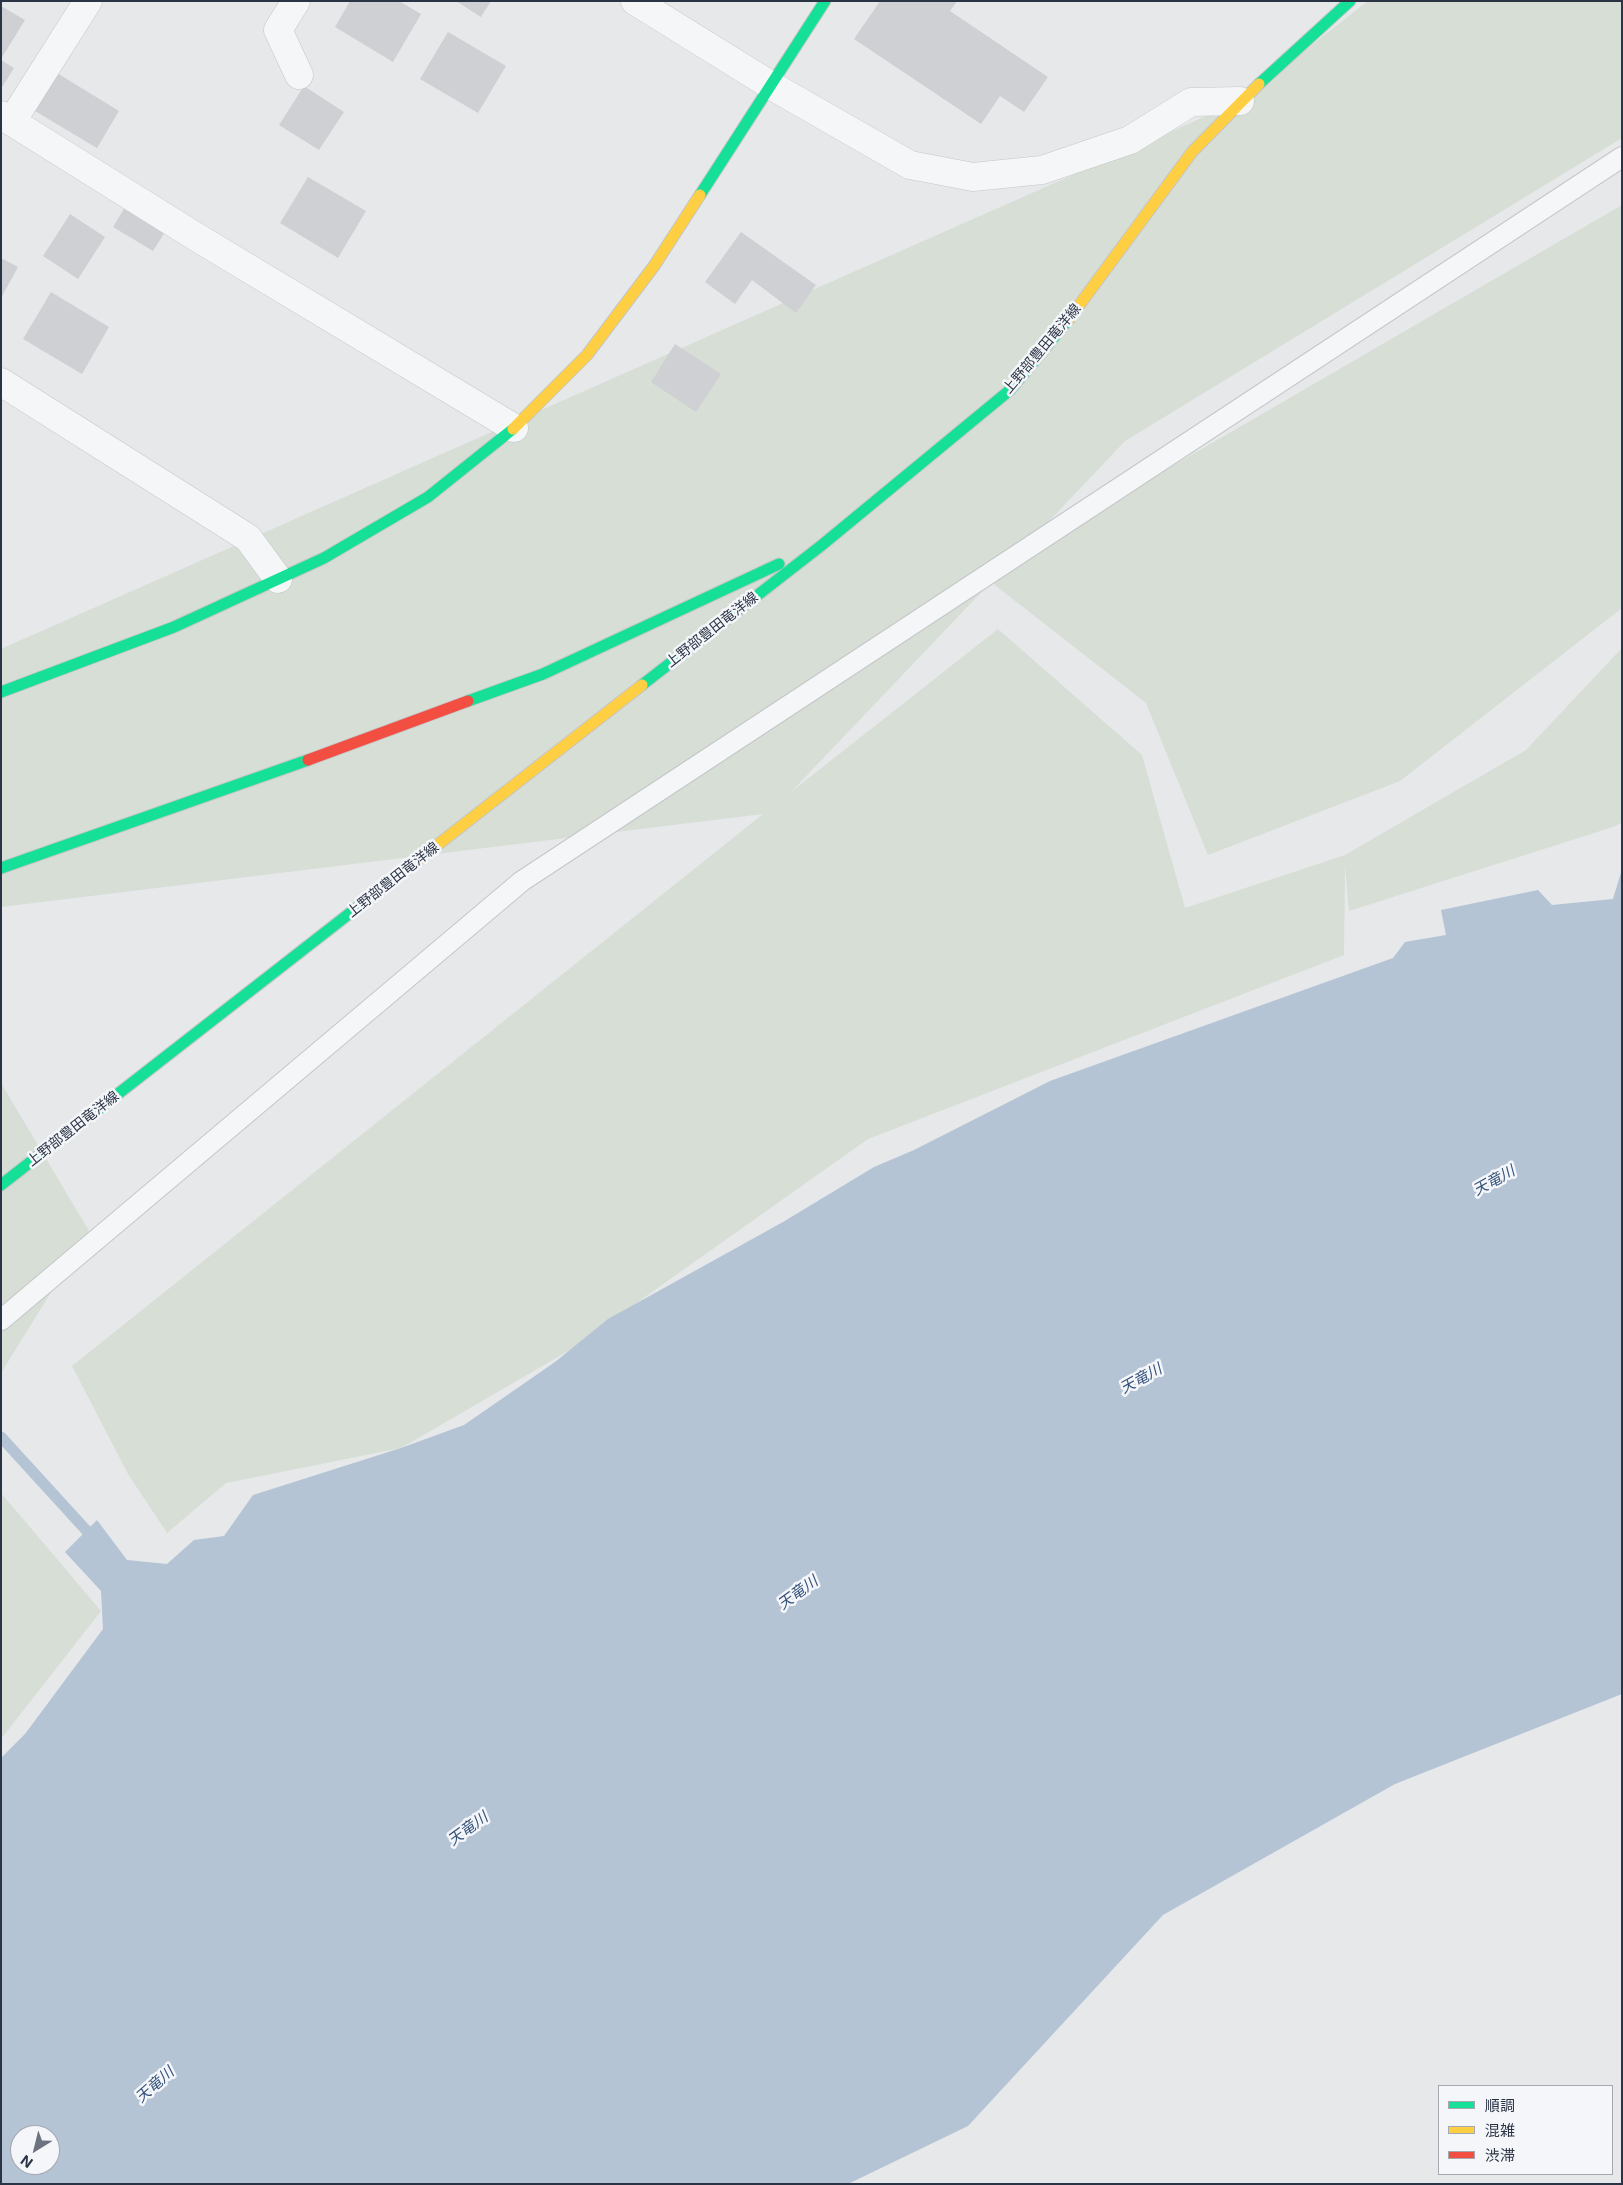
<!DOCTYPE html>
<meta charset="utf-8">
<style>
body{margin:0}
#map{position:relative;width:1623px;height:2185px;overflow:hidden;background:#e6e8ea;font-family:Inter,"Noto Sans JP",sans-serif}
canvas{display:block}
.frame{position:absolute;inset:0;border:2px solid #2b3445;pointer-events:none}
.legend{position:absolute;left:1438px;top:2085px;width:175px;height:90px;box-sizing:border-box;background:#f4f6f9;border:1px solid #a4a8b1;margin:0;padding:6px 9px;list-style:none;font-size:15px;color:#2b3445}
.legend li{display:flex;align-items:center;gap:10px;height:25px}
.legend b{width:25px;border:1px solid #a4a8b1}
.north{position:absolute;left:10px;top:2125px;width:50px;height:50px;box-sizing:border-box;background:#f4f6f9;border:1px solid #a4a8b1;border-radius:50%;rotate:216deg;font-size:14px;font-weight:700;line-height:20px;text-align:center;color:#2b3445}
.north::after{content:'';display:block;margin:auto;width:18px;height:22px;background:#6c737f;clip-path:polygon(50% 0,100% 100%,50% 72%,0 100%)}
</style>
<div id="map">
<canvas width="1623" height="2185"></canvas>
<div class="frame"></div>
<ul class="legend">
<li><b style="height:6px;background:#16e098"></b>順調</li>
<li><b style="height:6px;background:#ffcf43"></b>混雑</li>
<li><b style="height:6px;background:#f24e42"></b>渋滞</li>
</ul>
<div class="north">N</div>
</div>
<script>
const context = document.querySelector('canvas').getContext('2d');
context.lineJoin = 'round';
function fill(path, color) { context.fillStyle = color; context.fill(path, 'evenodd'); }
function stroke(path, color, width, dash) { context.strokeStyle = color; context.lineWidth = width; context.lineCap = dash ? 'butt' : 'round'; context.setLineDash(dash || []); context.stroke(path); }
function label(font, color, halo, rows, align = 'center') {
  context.font = font + ' Inter,"Noto Sans JP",sans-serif'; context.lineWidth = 5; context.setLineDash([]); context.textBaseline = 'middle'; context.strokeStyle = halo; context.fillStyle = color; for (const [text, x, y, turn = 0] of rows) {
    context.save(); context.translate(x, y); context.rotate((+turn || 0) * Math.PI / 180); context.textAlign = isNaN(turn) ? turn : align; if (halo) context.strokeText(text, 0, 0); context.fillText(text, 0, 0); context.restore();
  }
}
fill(new Path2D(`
 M1368,1H1622V138L1125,441L1014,558L1622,205V608L1400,781L1208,855L1146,703L991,582L791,792L998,629L1142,755L1185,908L1345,855L1526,750L1622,648V822L1616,826L1349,911L1345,864L1344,955L868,1139L570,1350L401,1448L226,1483L167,1533L128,1474L72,1366L763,814L1,907V649L1240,101Z
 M1,1083L89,1231L1,1373Z
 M1,1493L101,1611L1,1739Z`), '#d6ded6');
fill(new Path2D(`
 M1622,869V1694L1395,1784L1163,1915L968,2126L848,2184H1V1758L25,1734L103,1629L101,1591L65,1552L97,1520L127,1560L167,1564L194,1540L224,1536L253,1495L401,1448L464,1425L555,1362L608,1319L783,1222L874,1167L914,1150L1050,1081L1393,958L1405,942L1446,935L1441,910L1538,890L1552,905L1613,899ZM20,2135H50V2165H20Z`), '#b4c4d5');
stroke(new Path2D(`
 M1,1437L96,1541`), '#b4c4d5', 11);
fill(new Path2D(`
 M350,1H399L421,14L393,62L335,27Z
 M456,1H491L481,17Z
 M880,1H957L950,11L1048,77L1024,112L1000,96L981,124L854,39Z
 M1,6L25,20L1,59Z
 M448,32L506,66L478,113L420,79Z
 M1,60L14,68L1,89Z
 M57,73L119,111L97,148L35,111Z
 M304,86L344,112L319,150L279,125Z
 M308,177L366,211L338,258L280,223Z
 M128,202L168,227L153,251L113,227Z
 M70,214L105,237L78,279L43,256Z
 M741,232L816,285L796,313L752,280L735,304L705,282Z
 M1,258L18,267L1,298Z
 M51,292L109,327L82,374L23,339Z
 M675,344L721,374L696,412L651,382Z`), '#ced0d3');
const lane = new Path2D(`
 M1,1320L522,881L1622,157`);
const street = new Path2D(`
 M296,1L278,30L299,75
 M635,1L772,86L910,165L973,177L1042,170L1130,140L1191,102L1240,101
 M1,115L198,238L514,428
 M12,121L88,1
 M1,382L248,538L278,579`);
const fast = new Path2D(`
 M1259,84L1350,1
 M700,195L825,1
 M642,685L822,545L1010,390L1069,319
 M1,692L174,627L324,558L428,497L513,429
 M468,701L543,674L779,564
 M1,868L308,760
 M1,1185L413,864`);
const slow = new Path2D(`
 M1069,319L1192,152L1259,84
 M513,429L587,355L654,266L700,195
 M413,864L642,685`);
const jam = new Path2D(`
 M308,760L468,701`);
stroke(lane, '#c4c6c8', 22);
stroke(street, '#c4c6c8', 29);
stroke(fast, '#c4c6c8', 13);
stroke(slow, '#c4c6c8', 13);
stroke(jam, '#c4c6c8', 13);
stroke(lane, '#f5f6f7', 20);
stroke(street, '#f5f6f7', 28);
stroke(fast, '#16e098', 11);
stroke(slow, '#ffcf43', 11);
stroke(jam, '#f24e42', 11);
label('14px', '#2b3445', '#f4f6f9', [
 ["上野部豊田竜洋線",1042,349,-50],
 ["上野部豊田竜洋線",712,630,-38],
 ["上野部豊田竜洋線",393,880,-38],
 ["上野部豊田竜洋線",73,1129,-38]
]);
label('italic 15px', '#34527a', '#f4f6f9', [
 ["天竜川",1494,1181,-29],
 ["天竜川",1141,1379,-29],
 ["天竜川",798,1593,-36],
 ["天竜川",468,1829,-36],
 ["天竜川",155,2085,-41]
]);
</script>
